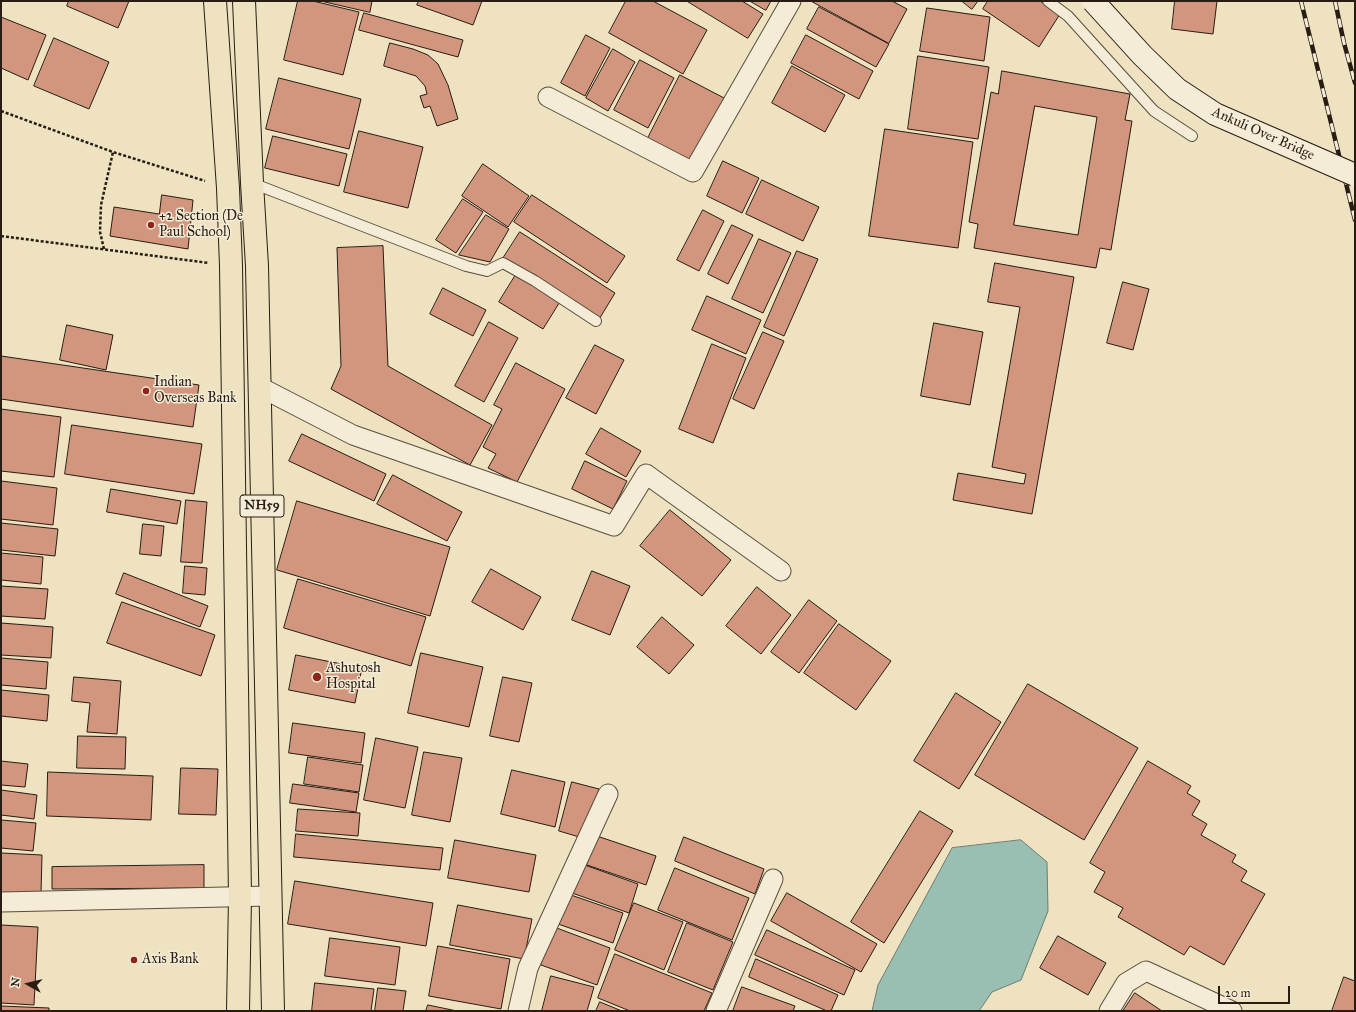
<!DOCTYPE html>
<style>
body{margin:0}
#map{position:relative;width:1356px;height:1012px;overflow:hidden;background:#eee2c0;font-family:"IM FELL Great Primer",serif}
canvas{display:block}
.frame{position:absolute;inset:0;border:2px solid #291c13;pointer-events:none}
.north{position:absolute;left:8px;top:964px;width:40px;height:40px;-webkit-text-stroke:3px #f4ecd6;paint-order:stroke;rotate:278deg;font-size:11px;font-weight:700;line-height:16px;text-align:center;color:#291c13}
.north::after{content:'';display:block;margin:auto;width:14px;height:18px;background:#291c13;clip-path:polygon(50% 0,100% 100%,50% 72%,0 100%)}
.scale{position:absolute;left:1218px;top:986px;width:72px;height:18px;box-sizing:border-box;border:2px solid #291c13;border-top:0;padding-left:5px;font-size:12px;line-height:14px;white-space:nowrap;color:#291c13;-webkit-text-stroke:3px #f4ecd6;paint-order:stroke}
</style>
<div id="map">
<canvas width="1356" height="1012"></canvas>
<div class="frame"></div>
<div class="north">N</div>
<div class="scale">20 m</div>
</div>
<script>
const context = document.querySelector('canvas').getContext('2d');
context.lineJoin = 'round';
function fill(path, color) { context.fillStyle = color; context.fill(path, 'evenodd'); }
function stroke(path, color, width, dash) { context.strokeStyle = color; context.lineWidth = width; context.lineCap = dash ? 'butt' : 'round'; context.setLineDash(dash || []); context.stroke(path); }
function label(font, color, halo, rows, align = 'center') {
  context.font = font + ' "IM FELL Great Primer",serif'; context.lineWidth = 3; context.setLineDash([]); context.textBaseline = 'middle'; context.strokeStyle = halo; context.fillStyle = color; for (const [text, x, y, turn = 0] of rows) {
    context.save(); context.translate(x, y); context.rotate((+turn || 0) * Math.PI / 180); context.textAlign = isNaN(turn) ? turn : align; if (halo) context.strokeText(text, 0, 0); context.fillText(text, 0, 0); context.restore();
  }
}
const water = new Path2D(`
 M1021,840L1047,862L1048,911L1021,980L992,992L979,1011H872L878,985L952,848Z`);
fill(water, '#99beb2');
stroke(water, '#6c7d72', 1);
const building = new Path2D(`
 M69,1H129L118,28L67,6Z
 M298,1H313L359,12L343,75L284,60Z
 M321,1H372L370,12Z
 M419,1H482L473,25L417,5Z
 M626,1H653L707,30L683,74L609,33Z
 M687,1H742L763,14L748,38Z
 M750,1H771L766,10Z
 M811,1H892L907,9L889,43Z
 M962,1H978L972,9Z
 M988,1H1040L1060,14L1039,47L983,9Z
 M1175,1H1217L1213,34L1172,29Z
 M819,7L889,44L876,67L807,29Z
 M927,8L990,17L984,61L920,51Z
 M364,13L463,40L458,57L359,30Z
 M1,17L46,35L28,80L1,68Z
 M586,35L610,48L585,96L561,83Z
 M806,35L873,71L859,99L791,63Z
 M54,38L109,62L89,109L34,86Z
 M390,43L413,49L428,55L438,64L448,85L458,119L437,126L430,106L424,108L420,96L427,94L425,86L416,76L384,66Z
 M613,49L635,62L608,111L586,98Z
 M918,56L989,67L978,139L908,129Z
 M640,60L674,78L648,128L614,110Z
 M792,66L845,95L825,132L772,103Z
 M1002,71L1130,94L1125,120L1132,121L1111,250L1100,248L1096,268L974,248L978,224L969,222L991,92L998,94ZM1035,106L1097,117L1078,235L1014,225Z
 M680,75L726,99L692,166L646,142Z
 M279,78L361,99L349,149L266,129Z
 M885,129L973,142L958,248L869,236Z
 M359,131L423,147L408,208L344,192Z
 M273,136L347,154L339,186L265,168Z
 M723,161L759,178L742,213L707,196Z
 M483,164L529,196L508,227L462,196Z
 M762,180L819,207L803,241L746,214Z
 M162,195L193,200L188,249L110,236L114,207L159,214Z
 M532,195L625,256L607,283L514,222Z
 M463,199L483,212L456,253L436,240Z
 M703,210L724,221L699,271L677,260Z
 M486,215L509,229L490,262L459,255Z
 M732,225L753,235L728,284L708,274Z
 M520,232L615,293L598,321L502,260Z
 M759,239L791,253L763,313L732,299Z
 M383,246L388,366L492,425L470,465L331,389L341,366L337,248Z
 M797,251L818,259L784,336L764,327Z
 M995,263L1074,277L1032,514L953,500L958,473L1024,484L1026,474L992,467L1020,307L988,302Z
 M517,273L561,300L543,329L499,302Z
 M1123,282L1149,289L1133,350L1107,343Z
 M443,288L486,310L473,336L430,314Z
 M707,296L761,320L746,354L692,330Z
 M489,322L518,338L484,402L455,386Z
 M934,323L983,332L970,405L921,396Z
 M67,325L113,335L106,370L60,360Z
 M763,332L784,341L754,409L733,399Z
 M712,344L746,358L713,443L679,429Z
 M595,345L624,360L596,414L566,398Z
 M1,356L199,385L193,427L1,399Z
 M516,363L565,389L517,482L488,468L496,454L483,447L502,409L494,405Z
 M1,409L61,417L54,477L1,471Z
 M72,425L202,444L194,494L65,474Z
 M601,428L641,451L626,477L586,454Z
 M302,434L386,474L374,501L289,461Z
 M585,461L627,481L613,509L572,489Z
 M393,475L462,512L447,541L377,504Z
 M1,481L57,488L53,525L1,519Z
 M111,489L181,501L177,524L107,512Z
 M186,500L207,502L202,563L181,562Z
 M297,501L450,547L430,616L277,570Z
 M670,510L731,560L702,596L640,546Z
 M1,523L58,529L55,556L1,550Z
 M143,524L164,526L161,556L140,554Z
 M1,553L43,557L41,584L1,580Z
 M185,566L207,568L205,595L183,593Z
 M491,569L541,597L523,630L472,602Z
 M592,571L630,586L610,635L572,620Z
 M124,573L208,606L200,627L116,594Z
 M298,579L426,617L411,666L284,628Z
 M1,586L48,589L45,619L1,616Z
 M757,587L791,615L761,654L726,626Z
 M809,600L837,621L799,673L771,652Z
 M122,602L215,635L201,676L107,643Z
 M662,617L694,645L669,674L637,647Z
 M1,623L53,627L51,658L1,655Z
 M839,624L891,661L856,710L804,673Z
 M421,653L483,667L469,727L408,713Z
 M296,655L362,668L355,703L289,690Z
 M1,658L48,662L46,689L1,685Z
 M74,677L121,681L117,734L87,732L90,703L72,701Z
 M503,677L532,683L519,742L490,736Z
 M1028,684L1138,748L1084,840L975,775Z
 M1,690L49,695L47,721L1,716Z
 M956,693L1001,722L959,789L914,761Z
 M293,723L365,733L361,763L289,753Z
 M78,736L126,737L125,769L77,768Z
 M376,738L418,747L405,808L364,800Z
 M424,752L462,758L450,822L412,815Z
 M308,757L363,765L359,792L304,784Z
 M1,761L28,764L25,787L1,785Z
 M1148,761L1191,786L1187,793L1200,801L1192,815L1207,824L1201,835L1236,855L1232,862L1247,871L1241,881L1265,894L1224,965L1190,946L1184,955L1118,917L1123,908L1094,892L1105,872L1090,863Z
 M181,768L218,769L216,815L179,814Z
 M512,770L565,782L555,827L501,814Z
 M48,772L153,776L151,820L47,816Z
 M572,782L599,789L586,839L559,831Z
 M293,784L359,793L356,812L290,803Z
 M1,790L37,795L34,819L1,815Z
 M298,809L360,813L358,836L296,831Z
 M920,811L953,831L884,943L851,922Z
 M1,820L36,823L33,851L1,848Z
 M296,834L443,848L440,870L294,857Z
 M597,836L656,856L646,885L587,865Z
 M684,837L764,869L755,894L675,861Z
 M455,840L536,855L529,892L448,878Z
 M1,853L42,855L41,894L1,893Z
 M582,864L638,884L629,913L572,893Z
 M204,865V888L52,889V867Z
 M675,868L749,898L732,940L658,910Z
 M295,881L433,903L426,946L288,924Z
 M787,893L877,944L861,972L771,921Z
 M568,894L623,913L613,943L558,924Z
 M634,903L683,922L664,970L615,950Z
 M458,905L532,919L524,959L450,945Z
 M687,923L733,942L713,990L668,972Z
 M1,925L38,927L34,1005L1,1003Z
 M554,927L610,948L597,985L541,965Z
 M767,930L855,970L844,995L755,955Z
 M1058,936L1106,963L1088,995L1040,968Z
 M330,938L400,947L395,985L325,976Z
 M438,946L510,959L501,1009L429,996Z
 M615,954L712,993L704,1011H630L598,998Z
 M756,959L838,995L831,1011H827L749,977Z
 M551,976L594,987L587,1011H542Z
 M1344,977L1355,981V1011H1332Z
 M315,983L374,989L371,1011H312Z
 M742,987L795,1006L793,1011H733Z
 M378,988L406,991L403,1011H375Z
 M1135,993L1162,1011H1123Z
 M600,1002L622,1011H596Z
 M428,1005L457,1011H426Z
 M1,1006L49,1008V1011H1Z`);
fill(building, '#d2957e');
stroke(building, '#291c13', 1);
const lane = new Path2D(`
 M1048,1L1068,16L1154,111L1192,136
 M252,183L466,266L487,271L503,263L535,281L596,321`);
const street = new Path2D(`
 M548,97L693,172L791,1
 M260,387L353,435L614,526L646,474L781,571
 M1,902L270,896
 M518,1011L528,968L608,794
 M716,1011L773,879
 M1109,1011L1126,983L1146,971L1232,1011`);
const highway = new Path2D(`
 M215,1L228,188L231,266L240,897L238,1011
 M244,1L252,183L257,266L273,1011`);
stroke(lane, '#5a4e3e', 12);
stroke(street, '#5a4e3e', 21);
stroke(highway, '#291c13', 24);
stroke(new Path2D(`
 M1,111L113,152L205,181
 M1,236L209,263
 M104,249L100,232L101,205L113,152`), '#291c13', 2.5, [3, 2]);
stroke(lane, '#f4ecd6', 10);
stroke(street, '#f4ecd6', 19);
stroke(highway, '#eee2c0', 22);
const rail = new Path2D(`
 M1301,1L1355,220
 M1335,1L1344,43L1355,83`);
stroke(rail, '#291c13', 4.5);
stroke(rail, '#f4ecd6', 3, [9]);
const secondaryBridge = new Path2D(`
 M1093,1L1142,55L1177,89L1215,114L1355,175`);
stroke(secondaryBridge, '#291c13', 24, []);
stroke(secondaryBridge, '#f4ecd6', 22);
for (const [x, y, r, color] of [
 [151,225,4,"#8f2418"],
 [146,391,4,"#8f2418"],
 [317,677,5,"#8f2418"],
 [134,960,4,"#8f2418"]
]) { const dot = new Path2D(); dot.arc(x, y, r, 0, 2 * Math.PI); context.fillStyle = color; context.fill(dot); stroke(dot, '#f4ecd6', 1.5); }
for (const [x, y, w] of [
 [262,506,44]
]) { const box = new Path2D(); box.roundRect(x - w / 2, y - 11, w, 22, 3); context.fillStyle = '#f4ecd6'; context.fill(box); stroke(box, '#291c13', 1); }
label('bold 13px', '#291c13', null, [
 ["NH59",262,506]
]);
label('14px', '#291c13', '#f4ecd6', [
 ["Ankuli Over Bridge",1263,134,24]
]);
label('14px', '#291c13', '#f4ecd6', [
 ["+2 Section (De",159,217],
 ["Paul School)",159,233],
 ["Indian",154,383],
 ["Overseas Bank",154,399],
 ["Ashutosh",326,669],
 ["Hospital",326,685],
 ["Axis Bank",142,960]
], 'left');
</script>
